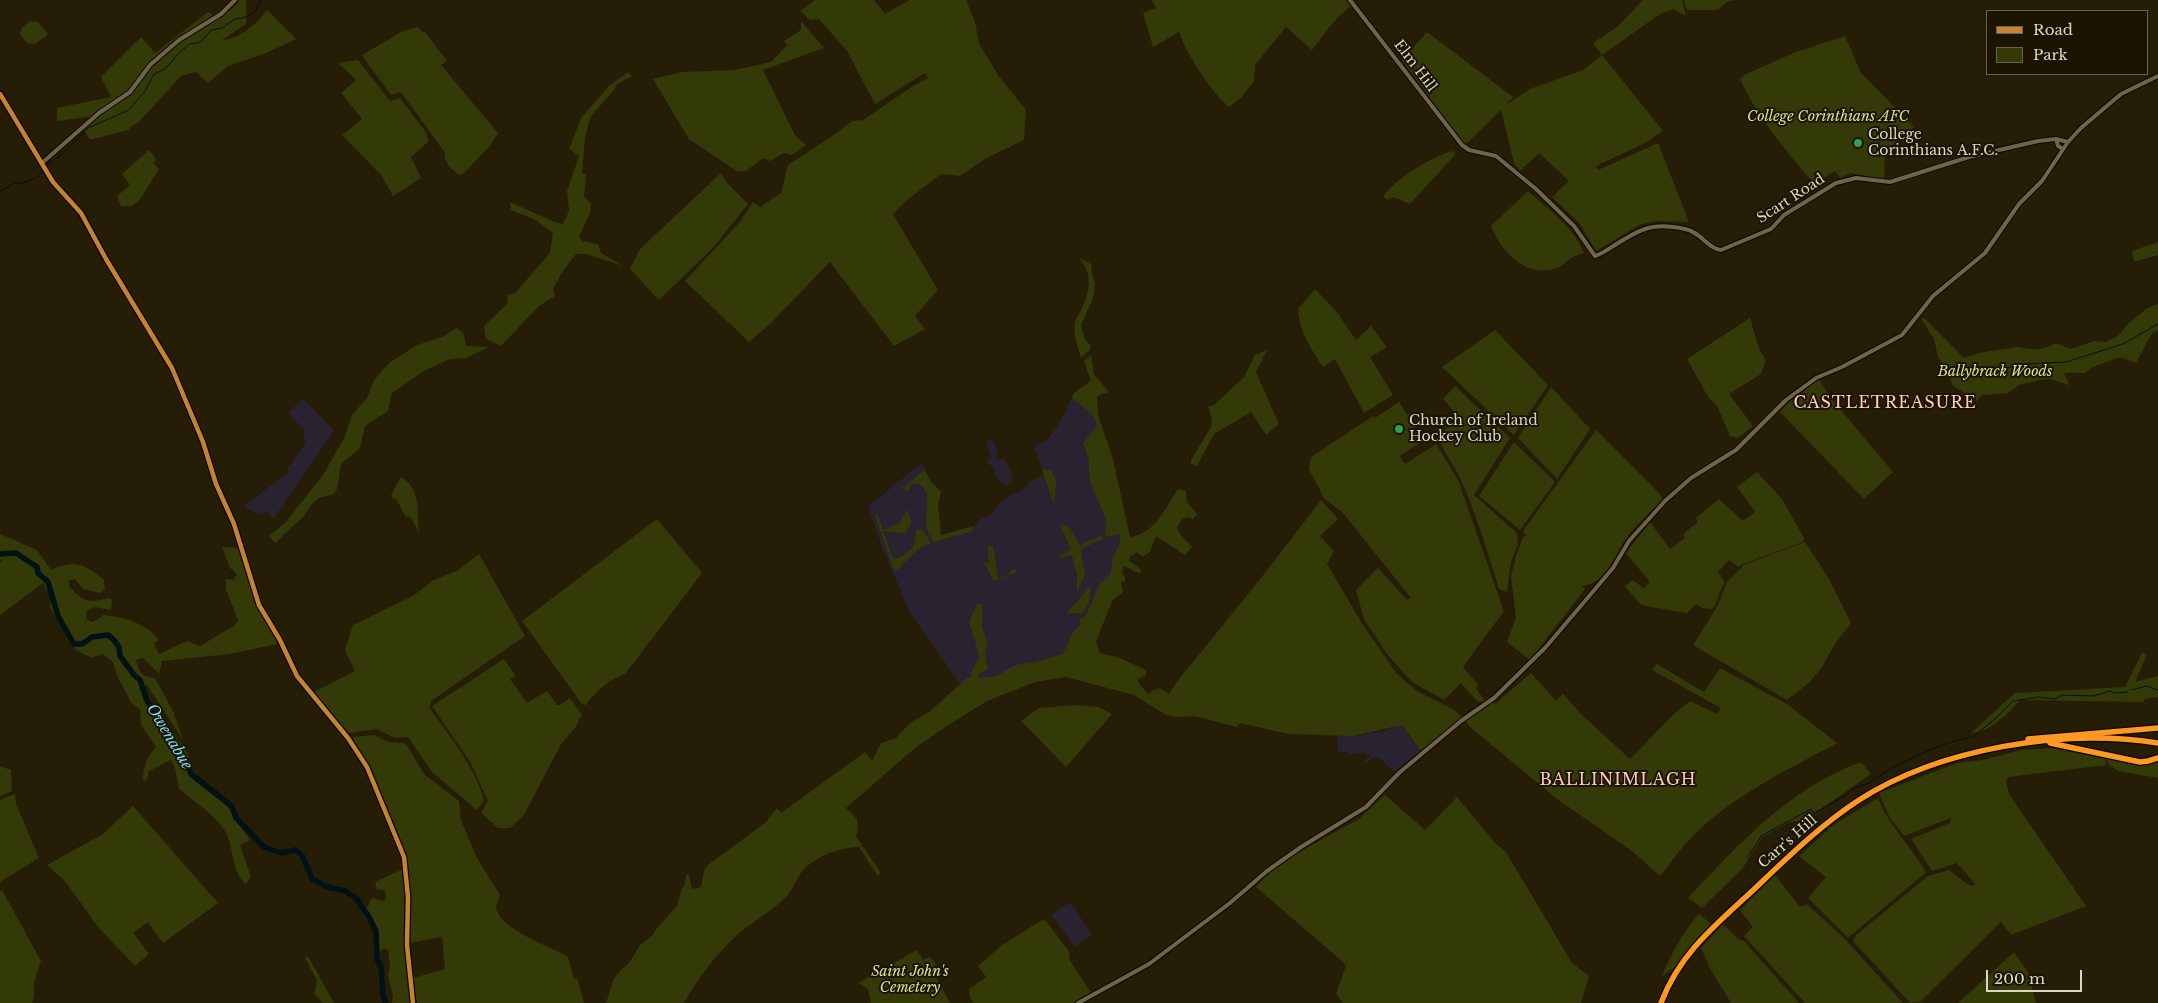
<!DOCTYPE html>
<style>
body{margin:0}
#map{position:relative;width:2158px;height:1003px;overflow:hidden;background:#251d05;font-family:"Libre Baskerville",serif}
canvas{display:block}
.legend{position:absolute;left:1986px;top:10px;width:162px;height:65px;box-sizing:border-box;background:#1b1400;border:1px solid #676250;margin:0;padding:6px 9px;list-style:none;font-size:15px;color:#dad6c7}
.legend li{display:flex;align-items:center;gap:10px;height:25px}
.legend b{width:25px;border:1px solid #676250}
.scale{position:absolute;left:1986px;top:970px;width:96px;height:22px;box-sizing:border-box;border:2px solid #dad6c7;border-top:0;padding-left:6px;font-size:15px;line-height:18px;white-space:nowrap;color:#dad6c7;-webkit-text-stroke:4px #1b1400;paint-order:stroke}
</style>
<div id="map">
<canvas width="2158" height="1003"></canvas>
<ul class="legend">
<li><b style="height:6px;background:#c38333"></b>Road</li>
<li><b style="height:14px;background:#333a07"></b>Park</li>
</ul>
<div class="scale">200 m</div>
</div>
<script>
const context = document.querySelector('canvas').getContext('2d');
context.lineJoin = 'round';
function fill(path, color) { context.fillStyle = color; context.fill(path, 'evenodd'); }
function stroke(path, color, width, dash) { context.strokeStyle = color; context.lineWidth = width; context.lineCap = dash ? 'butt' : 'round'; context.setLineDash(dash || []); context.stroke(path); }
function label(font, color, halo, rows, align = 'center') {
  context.font = font + ' "Libre Baskerville",serif'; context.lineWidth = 4; context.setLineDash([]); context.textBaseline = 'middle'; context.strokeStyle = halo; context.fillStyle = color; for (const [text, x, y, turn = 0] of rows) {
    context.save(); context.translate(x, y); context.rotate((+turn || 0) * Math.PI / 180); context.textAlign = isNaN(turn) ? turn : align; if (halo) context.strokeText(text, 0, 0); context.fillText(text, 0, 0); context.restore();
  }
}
fill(new Path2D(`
 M1074,393H1095L1098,415L1104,432L1124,545L1076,654L967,694L910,613L882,547L868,506L922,463L934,489L941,535L974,526L982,518L992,514L997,506L1010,495L1021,491L1029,482L1044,475L1034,446L1047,440L1057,427Z
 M303,398L334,431L273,519L267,512L261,515L249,510L244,505L289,472L287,469L306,442L302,437L306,432L288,413Z
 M992,438L998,451L996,452L998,460L1004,458L1013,476L1007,486L997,480L992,466L988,464L987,459L991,458L986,442Z
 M1401,724L1420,751L1394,772L1378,757L1374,759L1373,757L1366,763L1364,761L1370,756L1365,753L1349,754L1348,752H1338L1337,735L1353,736L1384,731Z
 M1070,902L1092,934L1075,947L1051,915Z`), '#282231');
fill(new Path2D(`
 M237,0H246V24L222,40C238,40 258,23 267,10L296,39L264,54L228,66L208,83L196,72L181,76L138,123L133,125L128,130L90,140L81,125L88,119L87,117L57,121V108L111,97L101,77L141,37L155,53L208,12L221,18L238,3Z
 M815,0H874L885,14L910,0H966L975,22L979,43L998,75L1026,110L1024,140L985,159L960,176L941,174L907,200L893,214L938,290L915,316L925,329L894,346L830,262L770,324L749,342L685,281L739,223L753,202L760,207L781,193L788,165L831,137L852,121L863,120L913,86L928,78L925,73L875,104L847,51L819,19L810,20L800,11Z
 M1152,0H1346L1351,6C1335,17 1324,35 1312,50L1286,27L1255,65L1254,81L1242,97L1229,107C1212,93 1186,53 1179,32L1153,47L1143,13L1156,8Z
 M1643,0H1682L1686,16L1674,9L1660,14L1602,55L1663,131L1645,143L1596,166L1598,170L1658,143L1689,222L1656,221L1639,225L1596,251L1580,224L1552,197L1569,181L1539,153L1520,171L1514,163L1501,110L1465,145L1402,60L1427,32L1513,97L1506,105L1530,89L1583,70L1602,55L1593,43L1617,27Z
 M1684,0H1735L1727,2L1718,10H1687Z
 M31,21L38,22L48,34L35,44L27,43L20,34L22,27Z
 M801,21L824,48L763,70L795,135L806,145L792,155L784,153L770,161L763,158L746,171L738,172L689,139L653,79L682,72L735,70L771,62L787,45L784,41L801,30Z
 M418,27L422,32H425L447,61L441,65L498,133L490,146L463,174L459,175C452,169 443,163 445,153L401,92L391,95L363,57L362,55L403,31Z
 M1845,36L1861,73L1914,127L1885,152L1884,180L1851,173L1840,178L1835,171L1814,184C1787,151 1757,118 1740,79L1744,75L1796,52Z
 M358,60L390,101L400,98L425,131L429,141L411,157L421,178L393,196L381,175L342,135L362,119L341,93L356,80L338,63Z
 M628,72L632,76L617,84L614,90L591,116L585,137L582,173L586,175L584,196L591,204L590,213L579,237L582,241L598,244L601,253L623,266L586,254H576L561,274L553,289L555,296L539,306L501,346L486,339L484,326L508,303L507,295L515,293L550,253L553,233L534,219L511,210L510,202L557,223L563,224L569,211L567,191L579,156L569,149L581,118L609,86Z
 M149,150L156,159L153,163L159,169L139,201L131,206H121L117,196L130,185L122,174Z
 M1451,151L1456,153L1453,157L1410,204L1393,197L1387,200L1383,196C1400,175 1426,161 1451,151Z
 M721,173L727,183L748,204L711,250L659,300L630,269L640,249Z
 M1528,191C1549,210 1573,226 1584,253C1581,254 1576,255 1573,257C1567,260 1563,266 1557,268C1527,279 1501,252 1491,226Z
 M2158,242V255L2134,262L2132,251Z
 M1079,258L1091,264L1092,274L1095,283L1093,298L1081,325L1085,340L1091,345L1089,351L1081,357C1077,346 1073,334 1075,322C1076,318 1080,313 1082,308C1090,292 1093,273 1079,258Z
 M1315,289L1336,311L1356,340L1371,326L1387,347L1370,357L1393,395L1364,413L1335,359L1323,367C1312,351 1298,328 1298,309Z
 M2158,304V330L2152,333L2136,363L2120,357L2093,367L2085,373H2064L2069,384L2068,385L2051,379L2039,380L2019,385L2008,393L1982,395L1977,401L1952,385L1948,371L1938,357L1934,339L1922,320V318L1926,320L1964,358C1981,351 2000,350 2018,347C2022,347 2025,349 2029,349C2040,350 2046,348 2056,343L2071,349L2094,341L2105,342L2118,336L2128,324L2146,309Z
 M1750,318L1759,349L1766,360L1761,374L1729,394L1753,426L1738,438L1730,436L1717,406L1708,397L1687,359Z
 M457,328L464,334L466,346L489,347L466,358L450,359L424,371L392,393L388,411L365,426L360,448L341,464L337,489L334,494L319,498L311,505L304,516L275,543L269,536L285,523L323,475L344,438L352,415L367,398L374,380L389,363L417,345L442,337Z
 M1495,330L1548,385L1514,435L1442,367Z
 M1267,350L1256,372L1279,424L1266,435L1251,412L1214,434L1197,466L1191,464V460L1211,427L1212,420L1208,406H1213L1244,377L1255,355Z
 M1091,355L1094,374L1109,392L1099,395L1097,397L1098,415L1113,459L1130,537C1155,534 1166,507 1178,489L1186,491L1187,502L1197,514L1193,519L1188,517L1182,519L1177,527L1179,533L1192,547L1185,555L1156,536L1150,552L1142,557L1137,552L1130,557L1129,561L1141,569V573L1136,572L1124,566L1123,567L1122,573L1125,577V581L1121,582L1123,592L1112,601L1096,642L1100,653L1117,657L1146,670V676L1137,679L1140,685L1149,695L1151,691L1160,688L1169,694L1176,683L1261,578L1321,500L1338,519L1320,536L1334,551L1327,564L1363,625L1397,674L1417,691L1453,709L1462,717L1435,741L1420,750L1402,725L1353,736L1289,734L1240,723L1237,727L1194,716L1180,717L1166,715L1134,695L1066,677L1035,682L987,701L947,726L915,748L846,808L857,819L858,832L855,835L881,873L877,875L859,847C840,848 825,853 810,864C797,872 796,887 786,897C771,912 753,921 738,934C716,954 698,978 684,1003H606L613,980L620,971L629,963L640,945L653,935L657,928L677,906L681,891L685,884L686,875L689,874L692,889L701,887L704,871L708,865L765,823L777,808L781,813L865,752L872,761L881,743L896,738L910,723L929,712L967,678H971L972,676L970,674L978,660L979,654L969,622L977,604H982V626L988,645L985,652L988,670L978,674V678L997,676L1015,665L1035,662L1063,654L1072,634L1080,625V619L1085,616L1090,607L1099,585L1111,573L1112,559L1120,543V534L1105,537L1106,520L1089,478V460L1083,443L1097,426C1096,414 1081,406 1072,398L1074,393L1091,381L1084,361Z
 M1819,379L1830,397L1893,472L1864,499L1780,412L1789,402Z
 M1455,386L1510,438L1474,495L1517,533L1518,544L1511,562L1507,592L1499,589C1487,551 1476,512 1459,476C1453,462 1442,451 1438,436L1459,417L1443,399Z
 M1551,387L1590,429L1557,479L1518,438Z
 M1399,402L1424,440L1400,456L1405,464L1436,444L1458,480L1504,611L1463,667L1478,685L1476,688L1485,701L1478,702L1461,683L1444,700L1412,682L1387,654L1364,619L1356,590L1378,568L1407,600L1411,598L1343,513L1324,498L1309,469L1311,457L1373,416L1375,418Z
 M1596,430L1659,493L1663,499C1652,510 1640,521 1630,533C1615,551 1609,583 1582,586L1585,589L1530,660L1507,642L1516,618L1511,576L1517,553L1523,537L1526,536L1523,531Z
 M1514,442L1555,482L1520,530L1479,496Z
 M1044,469L1052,471L1056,482L1054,506L1042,469Z
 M925,470L929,479L941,492L938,505L941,535L974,526L971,532L933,542C930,536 926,530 926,523C925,509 934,489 916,483L911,484L908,492L903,487Z
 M1757,472L1782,499L1804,538L1803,542L1745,563L1738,567L1729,560L1718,572L1725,582C1718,591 1719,601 1712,609L1702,608L1696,604L1687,613L1641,605L1625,586L1632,580L1644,588L1650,582L1626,553L1650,522L1670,549L1685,538L1683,534L1698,522L1696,518L1719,499L1743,521L1755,512L1737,487Z
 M401,477C421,488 417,513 419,532L410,516L406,517L396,499L392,498L391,495Z
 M907,509C912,522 914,523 904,533L883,531L893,559L899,558L913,548L916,530L922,529L931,543L918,549L896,571L894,570L875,516L877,513L883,530L900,523Z
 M657,519L702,573L626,673C610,680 597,689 586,705L582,704L522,621Z
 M1060,524L1069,527L1080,545L1100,536L1103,537V539L1081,549L1085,575L1077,592V575L1072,555L1060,558L1059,556L1071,550Z
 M0,534L37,550L51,570C77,559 83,564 104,580L105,589L101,593L83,589L75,579L69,580V586C84,603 88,603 109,598L112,600L111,610L94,607L86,612L87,620L93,622L104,615C123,617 147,623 159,640L154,643L159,654L187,641L200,646L235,625L238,620L226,590V579L234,580L237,574L230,568L222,547L239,548L255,604L275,637L277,644L230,654L162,661L159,674L143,658L136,660C139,672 142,677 155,678L174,713L183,740L147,685L139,688L188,753L193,779L229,808L250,840L240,845L251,877L246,884C230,872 235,848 225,831C214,814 195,802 179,789L175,768L171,760L149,771L147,780L143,781C143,767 147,757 156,747L141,725L140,709L131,703C126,689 115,678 114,663L103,654L92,658L77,651L63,630L50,607L51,597L43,583L0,615V563L3,560L0,559Z
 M1805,542L1828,577L1851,623L1835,644L1822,667L1810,682L1787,700L1693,645L1718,605L1727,582L1745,564Z
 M989,545L993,546L998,578L1007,575L1013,568L1017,570L1015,573L994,581L984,563L989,562L987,549Z
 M479,554L525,636L431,701L429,707C449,736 475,766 484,800L477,810L432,772L408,737L395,738L377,729L349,733L314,692L355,671L345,650L353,625L413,596L432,581L458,570Z
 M1091,585L1089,602L1083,613H1067Z
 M2142,652L2147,655L2135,682L2158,676V697L2144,699L2143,702L2020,700C2008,713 1990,733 1971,733L2015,693L2125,687Z
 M504,659L516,676L510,679L527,703L547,691L557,705H560L570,698L582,715L575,728L561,744L524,815L510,828H498L481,813L488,801L470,762L432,706Z
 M1657,664L1704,692L1720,668L1787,704L1837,743C1789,769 1734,795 1695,834C1682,846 1672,862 1660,876L1632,851L1557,799L1470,727L1466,721L1490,703H1496L1531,673L1556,701L1563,694L1582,715L1630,759L1674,714L1690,701L1717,714L1721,708L1652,670Z
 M1077,705L1099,707L1112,714L1066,767L1021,721L1039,708Z
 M374,735L388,742L403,743L407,745L424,774L459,801L461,820L476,856L500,895C499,898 497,903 496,906C496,927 549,947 564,954L568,957L574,979L577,978L584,1003H417L413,978L445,969L442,937L410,943L411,897L406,856L394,829L374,774L353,739L354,737Z
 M2051,748L2105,758L2106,765L2008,777L2006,781L2009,794L2086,906L2011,935L2001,922L1920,1002L1910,1003L1853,941L1856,935L1928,876L1949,870L1970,886L1976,885L1957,863L1932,871L1911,839L1950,823L1951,818L1904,836L1890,818L1879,793L1957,763L1983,760L2021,750Z
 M2106,757L2146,764L2158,761V778L2118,771L2108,764Z
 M1861,762L1871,774L1805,820L1790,822L1762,837L1743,868L1702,908L1688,898C1740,843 1788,789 1861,762Z
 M0,766L11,770L12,791L0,796Z
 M15,794L16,804L39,858L0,882V800Z
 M1385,795L1425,830L1457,797L1495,843L1506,852L1572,963L1589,976L1581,1003H1343L1336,994L1346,966L1343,962L1256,887L1270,872L1303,850L1359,819Z
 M1878,798C1889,826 1911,846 1926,872L1848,938L1808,898L1826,877L1799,856L1833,825Z
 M133,806L218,903L163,943L148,922L133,933L149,954L135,966L98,927L65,881L47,865L103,834Z
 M403,869L405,885V929L411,1003H392L393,996L388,976L390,967L388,950L384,948L380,952C378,935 376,924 365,911L372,898L382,901L386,899L385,890H377L375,882Z
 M1775,875L1800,907L1807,904L1845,939L1903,1003H1805L1744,936L1753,927L1740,910Z
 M2,890L41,961L34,983V997L32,1003H0V891Z
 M1699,914L1712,925L1674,968L1662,976C1671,954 1683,932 1699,914Z
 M1042,920L1046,921L1070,953L1069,959L1091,993L1073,1003H973L970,997L969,989L986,977L978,966L1002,945Z
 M1723,924L1738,939L1744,941L1799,1003H1731L1711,970L1701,948Z
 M917,950L923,960L930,957L936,965L934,966L939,974L936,977L950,1003H871L868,989L858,983Z
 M2014,952L2029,974L2036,1003H1958Z
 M308,956L334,1003H323L314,994L317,980L305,958Z`), '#333a07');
stroke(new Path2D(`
 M0,191L15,183H23L39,176L48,164L66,151L88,128L129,110L145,91L154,74L165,69L180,52L190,44L201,42L211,30L222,28L235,19L243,18L255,12L261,0
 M1965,378L2022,364L2066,362L2123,344L2158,324
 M2132,690L2146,686L2158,690
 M1748,857L1761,836L1811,809L1813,813L1816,812L1846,795L1852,789L1869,783L1891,768L1932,749L1954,741L1973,737L1996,718L2013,701L2039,697L2055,699L2062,695L2093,696L2110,691L2115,693L2128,692`), '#011217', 1);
stroke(new Path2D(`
 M0,554L16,553L37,567L38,573L48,582L58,616L74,644H82L92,637L108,635L113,639L119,647L120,656L134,675L140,680L147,701L184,757L191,774L228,803L232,807L236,818L264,847L281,853L295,850L302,855L312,879L327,887L345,891L356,898L369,917L376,931L377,959L381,967L383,996L386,1003`), '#011217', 5.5);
const minor = new Path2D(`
 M1350,0L1462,145L1469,150L1496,156L1536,189L1574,226L1595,256C1602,254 1609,249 1615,245C1642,228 1653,222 1685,229C1701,232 1708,249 1721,250L1771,229L1784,215L1836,183L1856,178L1890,182L1969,157L2038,141L2056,139L2068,142
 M2056,139L2058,146L2063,149
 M42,163L99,113L130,92L150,65L179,40L221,14L235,0
 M1078,1003L1149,964L1230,903L1267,871L1301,847L1366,807L1399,773L1418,757L1461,721L1494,698L1545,648L1613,568L1629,541L1665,501L1691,478L1736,450L1786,400L1816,378L1842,367L1902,335L1933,296L1985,253L2019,204L2042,181L2068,142L2081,128L2121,94L2158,76`);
const major = new Path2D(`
 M0,94L53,182L81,213L106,259L172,368L203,442L216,484L234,524L259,605L280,640L297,676L348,738L367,767L404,857L408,897L407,945L413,1003`);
const highway = new Path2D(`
 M2028,739L2158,728
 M2050,743L2140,762L2148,761L2158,758
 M1661,1003C1679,955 1713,927 1750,893C1785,860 1819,826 1859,800C1940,748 2064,728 2158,743`);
stroke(minor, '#0e0700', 6);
stroke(major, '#0e0700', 7);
stroke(highway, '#0e0700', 8);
stroke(minor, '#6d644a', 4);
stroke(major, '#c38333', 4.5);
stroke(highway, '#fd9823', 5.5);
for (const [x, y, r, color] of [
 [1858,143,5,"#2e9e5b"],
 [1399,429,5,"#2e9e5b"]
]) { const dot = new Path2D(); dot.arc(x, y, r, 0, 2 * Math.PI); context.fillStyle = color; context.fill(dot); stroke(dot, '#1b1400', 2); }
label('14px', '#dad6c7', '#1b1400', [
 ["Elm Hill",1415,66,53],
 ["Scart Road",1791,199,-33],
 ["Carr's Hill",1788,842,-41]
]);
label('italic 14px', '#d6e396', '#1b1400', [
 ["College Corinthians AFC",1828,117],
 ["Ballybrack Woods",1995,372],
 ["Saint John's",910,972],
 ["Cemetery",910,988]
]);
label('14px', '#dad6c7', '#1b1400', [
 ["College",1868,135],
 ["Corinthians A.F.C.",1868,151],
 ["Church of Ireland",1409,421],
 ["Hockey Club",1409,437]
], 'left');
label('italic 15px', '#79dbf9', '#1b1400', [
 ["Owenabue",169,737,59]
]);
context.letterSpacing = '1px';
label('16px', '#fec9c7', '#1b1400', [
 ["CASTLETREASURE",1885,403],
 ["BALLINIMLAGH",1618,780]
]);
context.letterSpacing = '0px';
</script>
